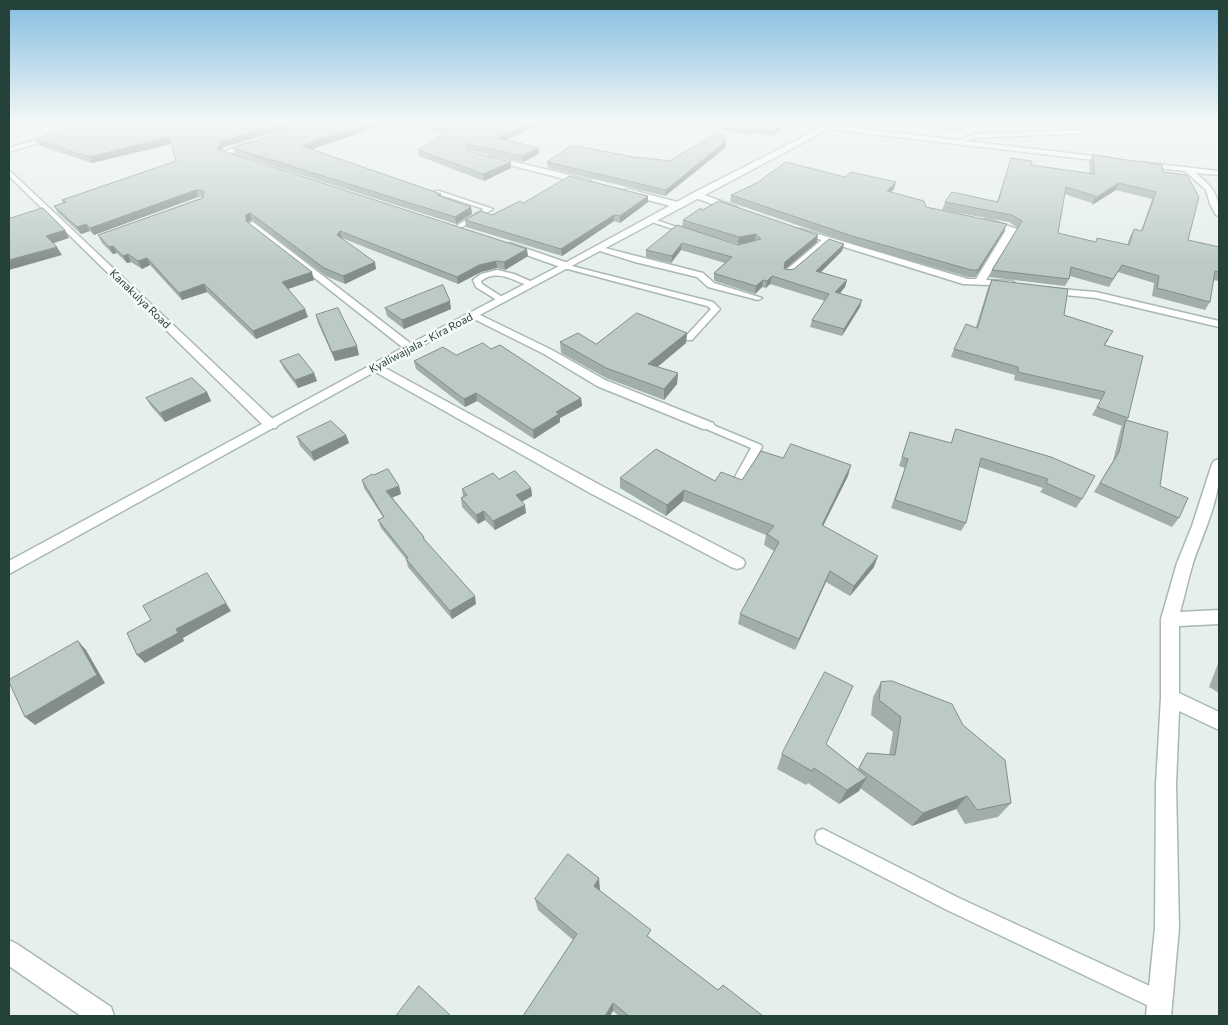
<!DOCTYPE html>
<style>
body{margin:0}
#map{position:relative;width:1228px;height:1025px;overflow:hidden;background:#e6efeb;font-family:Commissioner,sans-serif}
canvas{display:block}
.frame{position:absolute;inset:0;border:10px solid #24423a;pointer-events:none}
</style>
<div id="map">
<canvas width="1228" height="1025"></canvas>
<div class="frame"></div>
</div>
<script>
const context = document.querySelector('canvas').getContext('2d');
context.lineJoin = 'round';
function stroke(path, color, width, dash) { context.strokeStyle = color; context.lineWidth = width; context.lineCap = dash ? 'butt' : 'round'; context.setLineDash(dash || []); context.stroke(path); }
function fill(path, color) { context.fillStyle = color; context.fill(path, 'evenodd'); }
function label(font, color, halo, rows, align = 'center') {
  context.font = font + ' Commissioner,sans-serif'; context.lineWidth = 5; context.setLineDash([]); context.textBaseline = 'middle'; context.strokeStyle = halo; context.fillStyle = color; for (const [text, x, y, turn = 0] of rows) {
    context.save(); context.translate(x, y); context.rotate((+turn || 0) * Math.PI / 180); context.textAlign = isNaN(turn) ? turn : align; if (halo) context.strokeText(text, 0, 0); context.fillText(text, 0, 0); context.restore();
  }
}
const service = new Path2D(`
 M1084,130L1086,133L974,138L959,144L956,142L973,134Z
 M50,136L52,139L9,152V148Z
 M435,191H439L493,209L457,230H453V228L484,209L435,193Z
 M649,219H653L691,232L685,233L649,221Z
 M824,238L831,240L791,275H785V271Z
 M597,246L703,273L714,283L762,298L758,300L708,287L697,277L635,262L597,250Z
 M564,264L713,302L720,309L692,340H686V336L711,309L707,306L564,268Z
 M497,270L514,274L537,284C525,292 502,264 481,281L482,284L507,300L500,302L476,287L473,280L481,274Z
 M708,423L761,445L762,447L744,480H736L735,477L751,448L704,428L703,426Z
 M823,829L959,898L1167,994L1169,1001L1167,1008L1160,1010L1153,1008L947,910L817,843L815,837L817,831Z`);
const minor = new Path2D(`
 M594,123H603L597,126Z
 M789,123H812L1111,158L1115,160L1111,162L793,125Z
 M249,142L256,144L230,154L243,159V163L225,159L221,153Z
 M490,156L590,180L591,182L584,184L490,160Z
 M1139,162L1219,171V175L1196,173C1212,187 1219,193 1219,216L1216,215L1210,204L1206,190L1185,171L1142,166H1139Z
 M9,170L276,422L278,425L276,428H266L9,176Z
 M628,189L681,203L682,205L678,208L625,194V190Z
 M696,192L737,207L738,209L734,212L731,211L693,197L692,195Z
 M987,219L1017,229L986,280L1010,281L1014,282L1015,284L1014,286L963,284L793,231L795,229H801L968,279H976L1006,230L984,224V220Z
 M253,222L414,346L416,348L414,350H406L250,227V223Z
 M510,243L571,264L572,266L567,269L563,268L507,248L505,246Z
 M1048,288L1096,292L1219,321V327L1096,298L1044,293L1043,291L1044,289Z
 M474,312L552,350L605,380L713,423L715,426L713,429H703L597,386L544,354L470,317L468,315L470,313Z
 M376,363L600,485L743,559L745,563L743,567L737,569L731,567L590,493L372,370L370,367Z
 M1219,459C1222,498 1205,527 1193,563C1188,579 1185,595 1180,612L1219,610V624L1179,626V693L1219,712V730L1179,711L1176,784L1179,928L1171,1016H1146L1155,928L1156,784L1161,698V619L1177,563L1192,526L1212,464L1214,461Z
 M9,940L17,944L111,1007L114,1016H81L9,966Z`);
const tertiary = new Path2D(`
 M830,123H840L414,350L9,574V561L406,346L563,264L693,193Z`);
stroke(service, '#a8b8b2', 3);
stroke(minor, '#a8b8b2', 3);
stroke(tertiary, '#a8b8b2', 3);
fill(service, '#fff');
fill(minor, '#fff');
fill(tertiary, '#fff');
fill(new Path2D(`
 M86,123L224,147L222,151L528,256L505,270L497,268L481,272L458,284L342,238L376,269L345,284L326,276L252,220L248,222L249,223L314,280L288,289L308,317L256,339L207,292L182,300L150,265L142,269L131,262L127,263L117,253L113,254L102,243L98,235L203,197H198L94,235L90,231L81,234L58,213L54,206L63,203L62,200L176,161L171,144L92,163L38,145L35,139Z
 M407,123H543L505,140L539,148V154L523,162L468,150V151L511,168L484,181L419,156L418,150L444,134Z
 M685,123H786L774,136L751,133L747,135Z
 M931,123H969L964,132L930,127Z
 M386,124L312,149L471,207L472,214L456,224L235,154L233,148Z
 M725,148L665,196L548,168L547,162L638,158L669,161Z
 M1093,155L1163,172L1188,240L1219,247V281L1213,280L1210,302L1205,310L1152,296L1154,283L1118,272L1109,287L1070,276L1069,279L1065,286L989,277L992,270L1018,228L1009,222L942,210L945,202H997L1011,158L1031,165L1090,173L1089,162ZM1116,190L1152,199L1141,231L1134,229L1130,237L1127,245L1096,242L1058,233L1064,194L1092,203V205Z
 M894,189L891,192L926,207L1004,231L975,277H968L850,243L730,202L731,195Z
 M648,196V202L620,223L614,221L562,256L466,227L465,220L492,215L523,203Z
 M702,210L817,242L785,268L786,270L794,269L844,244L842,251L821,272L847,280L845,287L840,294L860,307L842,336L810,327L812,320L825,301L770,284L766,288L762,287L755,294L715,281L714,280V273L725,263L681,250L671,263L646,257V250L682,227L683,220ZM700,233L738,244L746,243L738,245Z
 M992,280L1064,315L1109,339L1105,345L1128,418L1127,420L1160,486L1179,518L1172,527L1094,492L1113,461L1121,428L1122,426L1092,415L1101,400L1014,380L1015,375L951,357L954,349L976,327L988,288Z
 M385,308L451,309L404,329L387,316Z
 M316,315L359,355L335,361L318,323Z
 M687,333L686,343L657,367L678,373L677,384L664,400L606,378L561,353L560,342L596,344Z
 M491,349L581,398L582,406L560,418V422L534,439L477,401L465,407L416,369L414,361L456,355Z
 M280,361L314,373L317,381L298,388L284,369Z
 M207,392L211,401L165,422L151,406L146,398Z
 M956,429L1051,457L1082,499L1076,508L1040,492L1043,488L979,467L966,523L961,531L891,508L905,468L899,466L910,432L951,443Z
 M346,435L349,443L314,461L300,446L297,437Z
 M783,458L848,476L823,526L874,567L850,596L826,582L795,650L738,624L740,614L774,551L764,545L766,535L683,501L666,516L620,488V478L715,481L742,480Z
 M373,475L399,486L401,494L392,497L424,537L425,540L476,604L452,619L408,567L406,559L381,528L378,520L383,517L364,488L362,480Z
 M499,479L531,488L532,496L522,502L526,513L495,530L485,520L478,524L462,507L461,498L463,497L462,489Z
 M1219,661V693L1209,687Z
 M881,682L963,725L1011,803L998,817L965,824L956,809L912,826L860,788L859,791L839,804L808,783L806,785L777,769L782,754L826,744L858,769L867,753L889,755L893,732L871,715L873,697Z
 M599,878V890L650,938L718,990L763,1016H619L613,1011L610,1016H523L573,940L538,910L535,899Z`), '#a1aea9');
fill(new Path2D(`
 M284,123H307L224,147L219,156L217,149L222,141Z
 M368,123L386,124L304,152L302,146Z
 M530,123H543L498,144L497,138Z
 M782,123H786L774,136L775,131Z
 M752,127L751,133L747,135L748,130Z
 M169,137L172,144L92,163L89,157Z
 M726,141L725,148L665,196L666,190Z
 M539,148V154L523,162L522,156Z
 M511,162V168L484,181L483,174Z
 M896,182L894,189L885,198L887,191Z
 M1119,183L1116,190L1092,205L1095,198Z
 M196,190L198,197L94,235L90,228Z
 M648,196V202L620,223V216Z
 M471,207L472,214L456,224L455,217Z
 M250,213L252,220L248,222L249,228L246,221V215Z
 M614,215V221L562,256L561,249Z
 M86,224L90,231L81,234L77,227Z
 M1007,224L1004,231L975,277L978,270Z
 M65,230L69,238L51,244L46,236Z
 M340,231L342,238L337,235Z
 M756,234L755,241L738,244L739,237Z
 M818,235L817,242L784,270L785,262Z
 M682,243L681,250L671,263L672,256Z
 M844,244L842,251L815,278L816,271Z
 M113,246L117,253L113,254L109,247Z
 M57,247L62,255L9,270V260Z
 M527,249L528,256L505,270L504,262Z
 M128,254L131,262L127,263L123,256Z
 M147,258L150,265L142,269L138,261Z
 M496,261L497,268L481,272L458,284L457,277L479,265Z
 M375,262L376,269L345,284L343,276Z
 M312,272L314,280L285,290L282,282Z
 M772,276L770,284L766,288L767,281Z
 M763,280L762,287L755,294L756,286Z
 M847,280L845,287L834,300L835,292Z
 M204,284L207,292L182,300L179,293Z
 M862,300L860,307L842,336L844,329Z
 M450,301L451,309L404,329L402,320Z
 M305,309L308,317L256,339L253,331Z
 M687,333L686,343L648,375V364Z
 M357,346L359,355L335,361L332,352Z
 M314,373L317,381L298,388L295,380Z
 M678,373L677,384L664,400V389Z
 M207,392L211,401L165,422L160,413Z
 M476,393L477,401L465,407L464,399Z
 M581,398L582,406L560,418V422L534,439L533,430L556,412Z
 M346,435L349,443L314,461L311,452Z
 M851,465L848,476L818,536L822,525Z
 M399,486L401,494L389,499L386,491Z
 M531,488L532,496L517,504L516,495Z
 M684,490L683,501L666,516L667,505Z
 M525,505L526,513L495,530L493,521Z
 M484,511L485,520L478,524L476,515Z
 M878,556L874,567L850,596L854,586Z
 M830,571L826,582L795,650L799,639Z
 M475,596L476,604L452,619L450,611Z
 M226,603L231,611L183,638L184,641L145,663L137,655L176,629Z
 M78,641L86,650L105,683L35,725L25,717Z
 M867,777L859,791L839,804L847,790Z
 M967,796L956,809L912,826L923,813Z
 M599,878L600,890L595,898L594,886Z
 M613,1003V1011L610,1016H605Z`), '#838d89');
const building = new Path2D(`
 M86,123H284L222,141L217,149L527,249L504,262L496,261L479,265L457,277L340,231L337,235L375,262L343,276L324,268L250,213L246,215V221L312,272L282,282L305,309L253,331L204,284L179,293L147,258L138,261L128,254L123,256L113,246L109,247L98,235L203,198L204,191L196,190L90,228L86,224L77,227L54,206L66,202L62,200L176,161L169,137L89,157L35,139Z
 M311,123H368L302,146L441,194L437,195L471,207L455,217L233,148Z
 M424,123H530L497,138L539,148L522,156L467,144L468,151L511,162L483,174L418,150L449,131Z
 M714,123H782L775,131L752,127L748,130Z
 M946,123H968L966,126Z
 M719,132L726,141L666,190L547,162L572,145L638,158L639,157L669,161Z
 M1093,155L1162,165L1163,172L1187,175L1199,197L1188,240L1219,247V272L1215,271L1210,302L1157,288L1159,276L1122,265L1113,279L1071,267L1069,279L992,270L1022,221L1012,215L945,202L952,192L998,202L1011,158L1032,161L1031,165L1094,174ZM1119,183L1156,192L1142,231L1134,229L1129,245L1097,238L1096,242L1058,233L1066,187L1095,196V198Z
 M786,162L845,177L851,172L896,182L887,191L924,201L926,207L1007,224L978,270H971L852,236L731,195L757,183Z
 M570,176L648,196L620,216L614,215L561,249L465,220L481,211L492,215L520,201L523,203Z
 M719,201L818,235L785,262L784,268L786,270L794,269L829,239L844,244L816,271L847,280L835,292L862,300L844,329L812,320L829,294L772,276L767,281L763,280L756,286L716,274L714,273L732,257L682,243L672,256L646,250L677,225L738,245L761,239L756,234L739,237L683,220L701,208L702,210Z
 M43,208L65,230L46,236L57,247L9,260V219Z
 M992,280L1068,289L1064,315L1113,331L1104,345L1143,356L1128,418L1097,407L1105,392L1018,372V367L954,349L966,324L977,328Z
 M443,285L450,301L402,320L385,308Z
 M338,308L357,346L332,352L316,315Z
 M637,313L687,333L648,364L678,373L664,389L606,368L560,342L578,333L596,344Z
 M483,343L491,349L500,345L581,398L556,412L559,414L533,430L476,393L464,399L414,361L443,347L456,355Z
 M299,354L314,373L295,380L280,361Z
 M192,378L207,392L160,413L146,398Z
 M1126,420L1168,432L1160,486L1188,498L1179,518L1100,483L1119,452Z
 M331,421L346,435L311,452L297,437Z
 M956,429L1051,457L1095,476L1082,499L1046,483L1048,479L981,458L966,523L895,500L908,459L902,457L910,432L951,443Z
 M791,444L851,465L822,525L878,556L854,586L830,571L799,639L740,614L779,542L767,534L774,526L684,490L667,505L620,478L656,449L715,481L721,472L742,480L761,451L783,458Z
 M388,469L399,486L386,491L424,537L423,538L475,596L450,611L406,559L408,558L378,520L384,517L362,480L372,474L373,475Z
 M515,471L531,488L516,495L525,505L493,521L484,511L476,515L461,498L467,495L462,489L493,473L499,479Z
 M207,573L226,603L176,629L178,633L137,655L127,633L151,620L143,606Z
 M78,641L97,675L25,717L9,682V680Z
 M825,672L853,686L826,744L867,777L847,790L814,768L812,771L782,754Z
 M892,681L952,704L963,725L1005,760L1011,803L977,810L967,796L923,813L859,768L867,753L895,755L901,717L879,700L881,682Z
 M568,854L599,878L594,886L651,930L647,936L718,990L723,985L763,1016H629L613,1003L605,1016H523L577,934L535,899Z
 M419,986L451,1016H396Z`);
fill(building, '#bbcac4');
stroke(building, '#838d89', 1);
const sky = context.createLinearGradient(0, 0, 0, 266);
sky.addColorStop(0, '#84bce0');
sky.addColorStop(0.46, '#f4f8f6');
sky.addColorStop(1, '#f4f8f600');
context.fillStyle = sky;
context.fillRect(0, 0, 1228, 266);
label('11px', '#24423a', '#f7fbf9', [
 ["Kanakulya Road",140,299,44],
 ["Kyaliwajjala - Kira Road",421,343,-28]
]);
</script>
